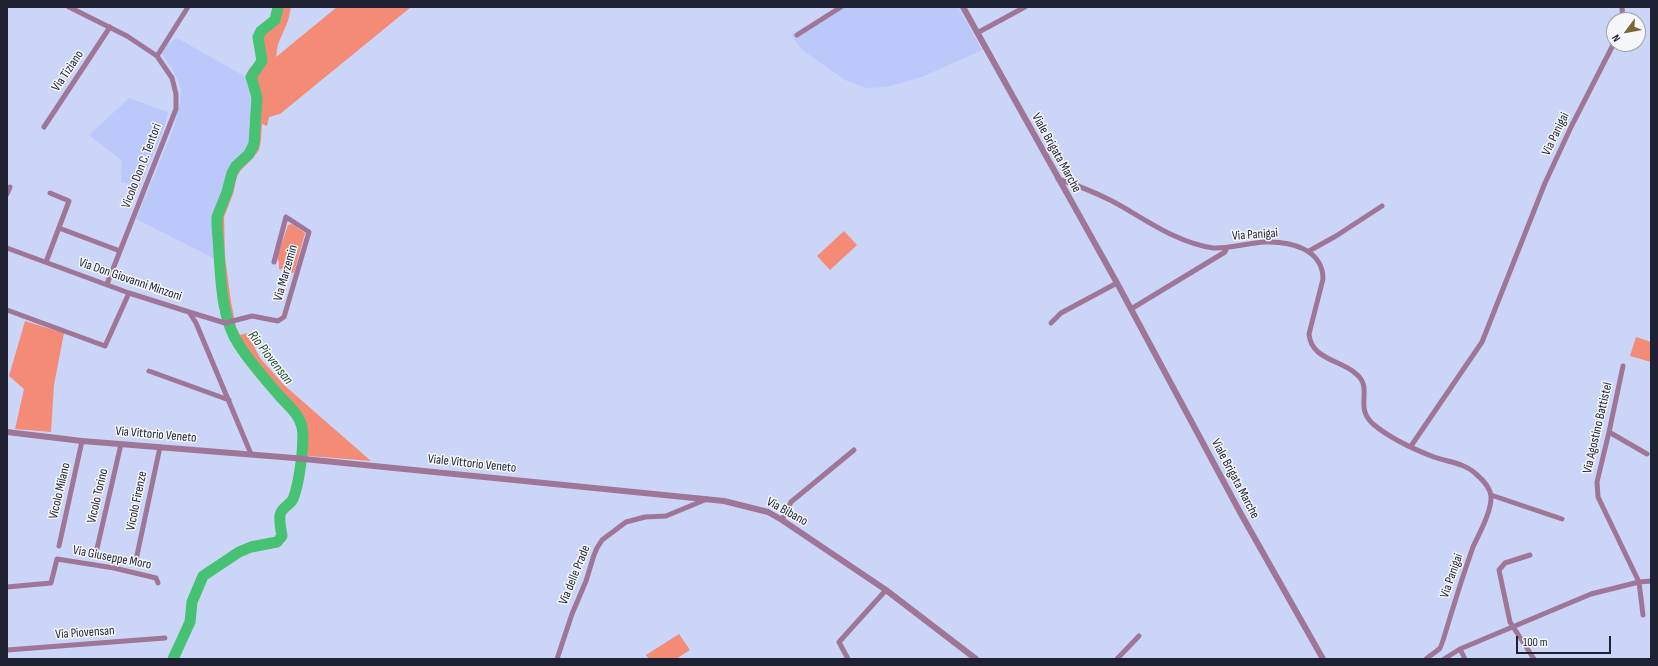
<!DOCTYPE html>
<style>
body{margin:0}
#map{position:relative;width:1658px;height:666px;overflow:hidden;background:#cbd5f7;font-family:"Sofia Sans Condensed",sans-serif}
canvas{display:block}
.frame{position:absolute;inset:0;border:8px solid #1d2131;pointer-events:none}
.north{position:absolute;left:1606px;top:12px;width:40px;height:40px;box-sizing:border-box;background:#f6f7fb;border:1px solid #9fa1aa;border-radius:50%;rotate:238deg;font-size:11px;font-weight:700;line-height:16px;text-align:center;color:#1d2131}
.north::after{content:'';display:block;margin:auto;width:14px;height:18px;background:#786836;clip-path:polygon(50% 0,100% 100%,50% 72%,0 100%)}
.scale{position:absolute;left:1516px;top:636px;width:95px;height:18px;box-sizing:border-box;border:2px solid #1d2131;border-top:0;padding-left:5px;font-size:12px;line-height:14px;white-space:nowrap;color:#1d2131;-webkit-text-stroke:3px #f6f7fb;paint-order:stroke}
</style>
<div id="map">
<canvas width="1658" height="666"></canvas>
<div class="frame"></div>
<div class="north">N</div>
<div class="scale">100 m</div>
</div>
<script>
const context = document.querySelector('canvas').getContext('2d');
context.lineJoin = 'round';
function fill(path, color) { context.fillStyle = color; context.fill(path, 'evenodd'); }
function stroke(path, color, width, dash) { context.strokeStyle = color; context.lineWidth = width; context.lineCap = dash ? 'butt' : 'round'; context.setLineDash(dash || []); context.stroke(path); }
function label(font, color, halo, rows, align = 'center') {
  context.font = font + ' "Sofia Sans Condensed",sans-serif'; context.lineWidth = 3; context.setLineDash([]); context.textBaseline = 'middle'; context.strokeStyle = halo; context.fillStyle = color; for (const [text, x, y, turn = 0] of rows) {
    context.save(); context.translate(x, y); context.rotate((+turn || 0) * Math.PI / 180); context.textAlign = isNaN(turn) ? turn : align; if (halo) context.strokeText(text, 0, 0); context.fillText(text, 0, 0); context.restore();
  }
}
fill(new Path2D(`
 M836,7H958L982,50L922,77L886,87L866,88L845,80L802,50L791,35Z
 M177,38L246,77L252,99L250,142L245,151L232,163L227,172L223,190L213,215L215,259L136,219L174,128L180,103L181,92L179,82L174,72L159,49Z
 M129,98L168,112L165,125L140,186L121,182L122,161L89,135Z`), '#bac9fa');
fill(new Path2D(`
 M274,7H291L288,21L278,44L276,57L337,7H411L280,114L269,117L267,126L262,124L261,140L259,150L253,158L241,170L237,176L233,194L224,217L225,257L231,302L236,327L240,335L247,333L260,358L284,385L371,461L297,455L298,432L295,420L274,397L237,350L226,330L220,304L215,258L212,227L213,215L223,191L227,172L232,163L245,151L250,142L252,99L246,76L249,69L258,61C258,36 243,36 271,18Z
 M292,224L305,233L294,273L279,269V263L277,257L288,225Z
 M844,231L857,245L830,270L817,256Z
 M25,321L64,333L54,385L51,432L15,429L24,389L9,376Z
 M1636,337L1651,342V362L1630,356Z
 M679,634L690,650L676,659H649L646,655Z`), '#f48b76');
stroke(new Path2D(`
 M173,659L190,622L192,602L203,576L239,552L251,547L277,542L282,536C281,529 279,522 280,515C281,508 290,505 293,499C299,485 305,442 302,427C299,413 286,404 277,393C264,378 250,362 239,345C218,314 221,264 217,227V217L227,192L232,173L236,166L249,154L254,144L257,97L251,77L262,61L258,37L261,31L275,20L278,7`), '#47c273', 11);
stroke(new Path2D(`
 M69,7L127,36L157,56L172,78L176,94V109L107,284
 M1622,7L1623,20
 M977,33L1025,7
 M797,35L841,7
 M157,56L188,7
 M44,127L110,27
 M1058,179C1077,185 1094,192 1112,201C1144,218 1176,243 1213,248C1230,249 1247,243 1265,242C1290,241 1323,249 1323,279L1309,334C1311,359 1340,360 1355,373C1375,388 1353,406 1373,424C1391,439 1413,449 1434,457C1448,462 1465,463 1476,474C1482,479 1490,488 1491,496C1492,511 1479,534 1473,547C1466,567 1459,588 1453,608C1451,613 1442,646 1440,648C1438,651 1430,655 1426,659
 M7,194L10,187
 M59,228L120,251
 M7,248L129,293L189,312L196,323L251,454
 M1309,251L1336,236L1382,206
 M46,262L69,201L50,193
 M1131,309L1225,252L1226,250
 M7,310L105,346L129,293
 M189,312L225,323L252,316L278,321L284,317L309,232L286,217L274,262
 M1051,323L1061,313L1117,283
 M1623,366L1609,432L1597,482L1598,497L1639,582L1643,615
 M149,371L229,400
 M1609,432L1647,454
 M1411,446L1482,342L1545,183L1571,127L1614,43
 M1491,495L1562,519
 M782,520L791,502L854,450
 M59,546L82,441
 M96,553L121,444
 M1530,555L1505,563L1499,570L1510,622L1534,659
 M136,560L160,447
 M7,587L51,583L57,559L114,568L156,578L158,583
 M1460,649L1465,659
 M7,650L165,638
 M557,659L572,614L586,581L594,555L597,548L602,540L626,522L645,517L666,516L707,499
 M848,659L839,642L886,590
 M1117,659L1139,636
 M1444,659L1460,649L1591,594L1639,582L1651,581`), '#9f7698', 5);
stroke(new Path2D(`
 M963,7L1117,283L1241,514L1323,659
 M7,432L82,441L294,458L724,501L768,512L782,520L886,590L976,659`), '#9f7698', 6);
label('13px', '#1d2131', '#f6f7fb', [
 ["Via Tiziano",68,71,-56],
 ["Via Panigai",1556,134,-64],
 ["Viale Brigata Marche",1056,153,61],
 ["Vicolo Don C. Tentori",142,166,-69],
 ["Via Panigai",1255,235,-4],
 ["Via Marzemin",286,273,-74],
 ["Via Don Giovanni Minzoni",130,280,19],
 ["Via Agostino Battistel",1598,428,-77],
 ["Via Vittorio Veneto",156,435,5],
 ["Viale Vittorio Veneto",472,464,6],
 ["Viale Brigata Marche",1235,479,62],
 ["Vicolo Milano",60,491,-77],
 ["Vicolo Torino",98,496,-77],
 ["Vicolo Firenze",137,501,-78],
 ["Via Bibano",787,512,29],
 ["Via Giuseppe Moro",112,558,11],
 ["Via delle Prade",575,575,-68],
 ["Via Panigai",1452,576,-71],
 ["Via Piovensan",85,633,-4]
]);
label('italic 14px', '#204f30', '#f6f7fb', [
 ["Rio Piovensan",270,358,52]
]);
</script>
